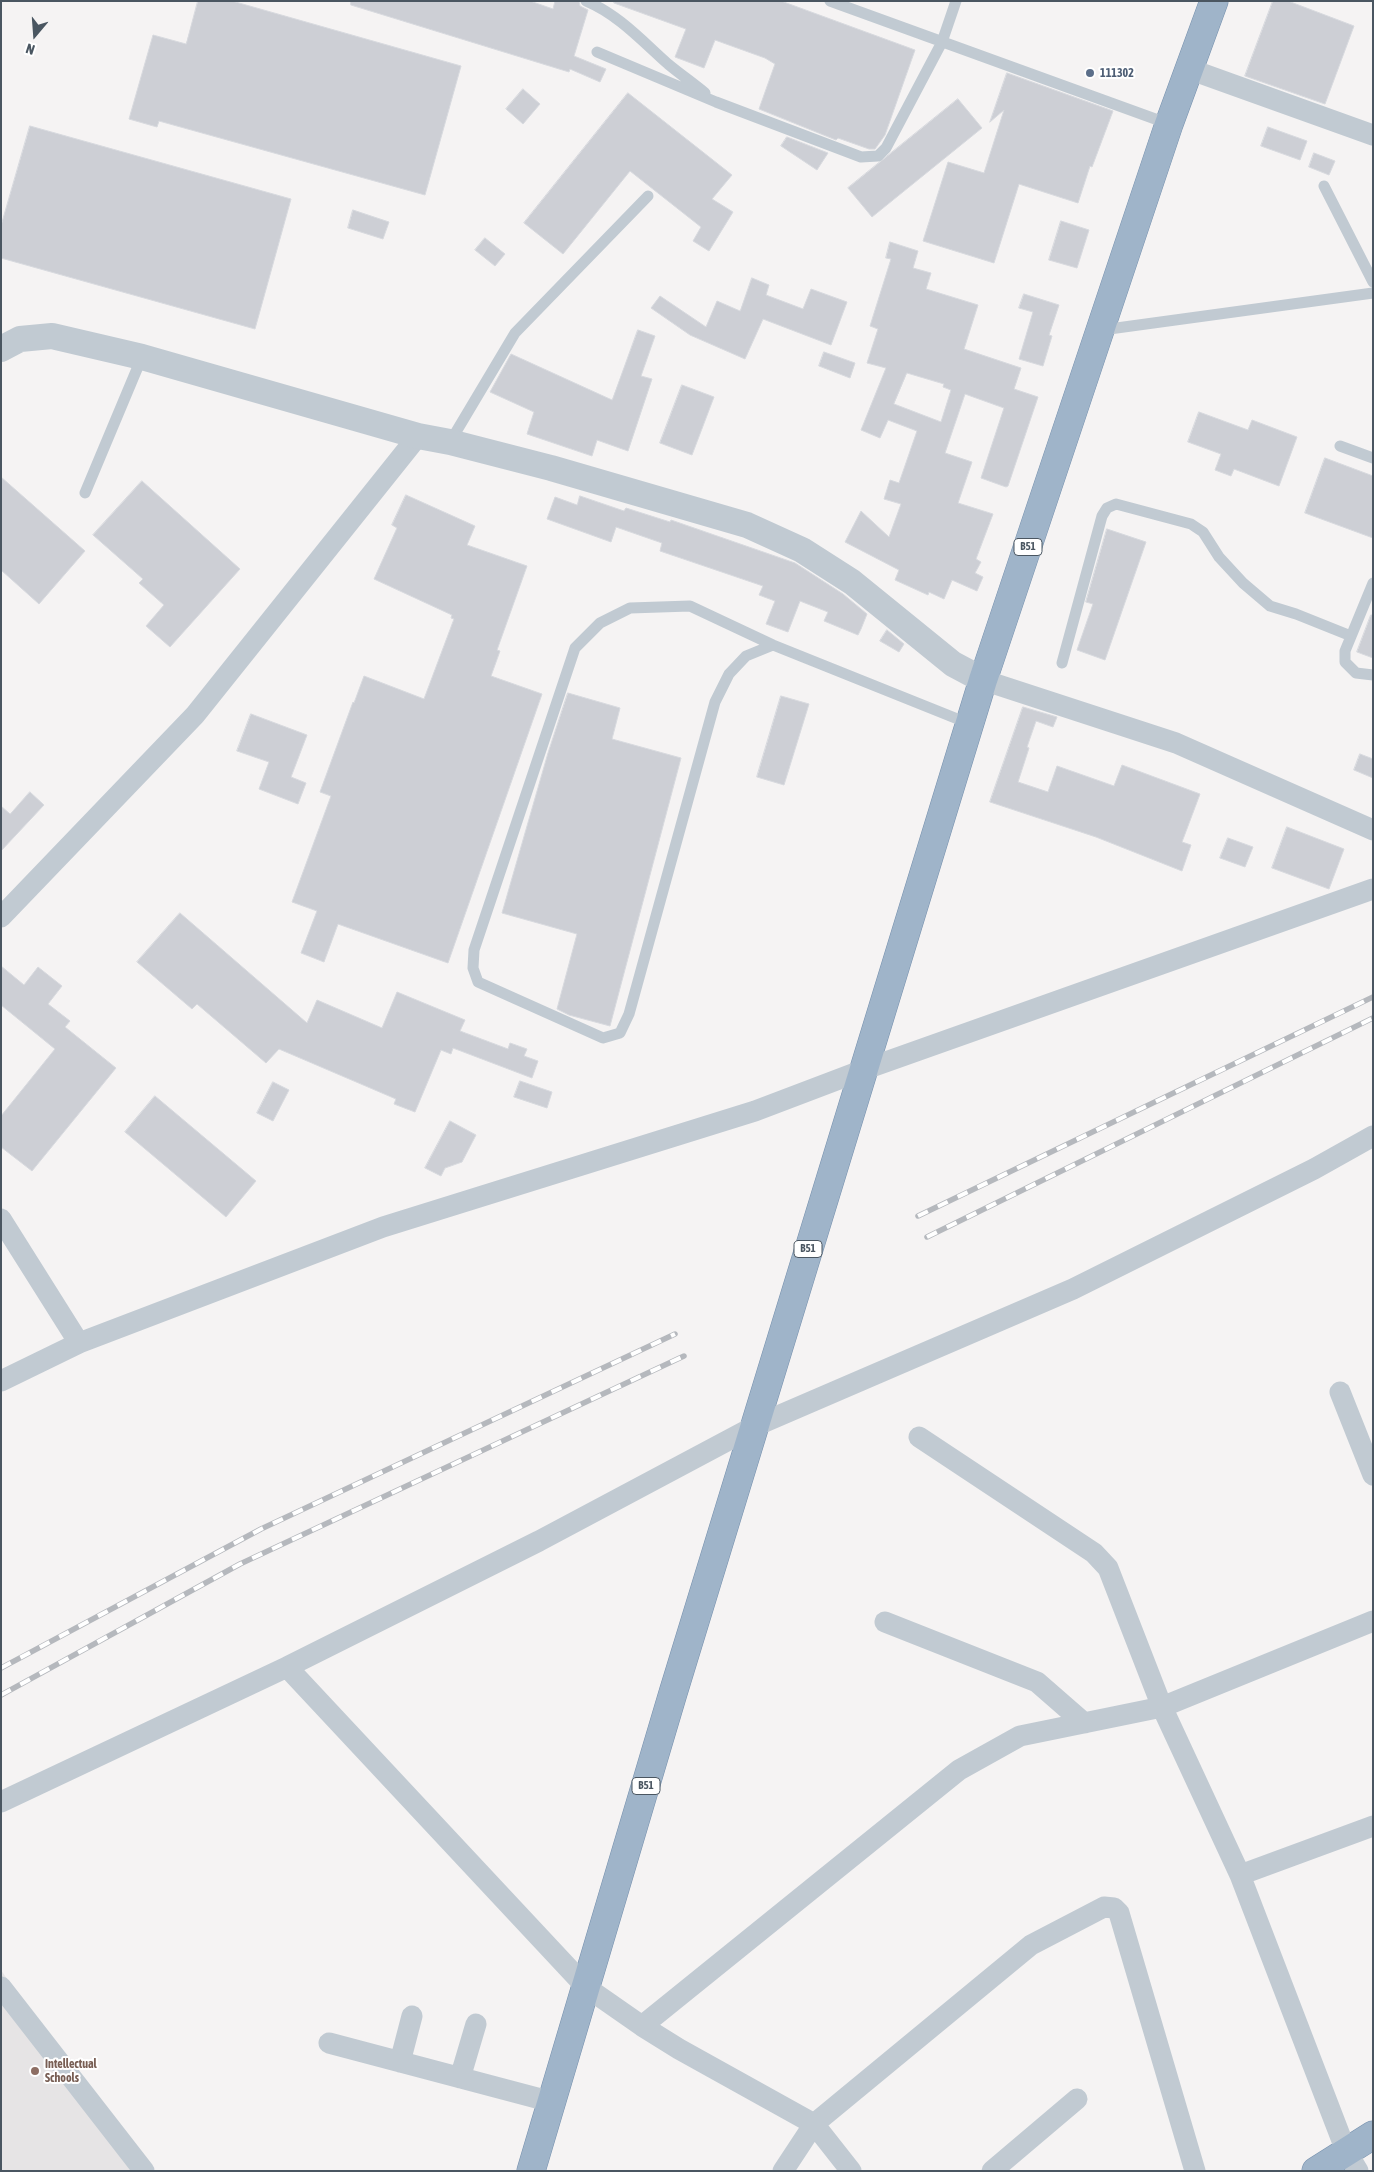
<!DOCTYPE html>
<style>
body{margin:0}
#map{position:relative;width:1374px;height:2172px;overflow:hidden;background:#f5f3f3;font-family:"Asap Condensed",sans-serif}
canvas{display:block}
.frame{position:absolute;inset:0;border:2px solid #4a5661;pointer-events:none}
.north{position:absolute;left:10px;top:10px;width:50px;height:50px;-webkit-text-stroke:4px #fff;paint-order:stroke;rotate:198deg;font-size:14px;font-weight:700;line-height:20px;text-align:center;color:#4a5661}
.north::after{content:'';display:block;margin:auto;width:18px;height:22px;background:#4a5661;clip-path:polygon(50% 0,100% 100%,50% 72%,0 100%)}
</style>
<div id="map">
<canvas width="1374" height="2172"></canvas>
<div class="frame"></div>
<div class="north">N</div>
</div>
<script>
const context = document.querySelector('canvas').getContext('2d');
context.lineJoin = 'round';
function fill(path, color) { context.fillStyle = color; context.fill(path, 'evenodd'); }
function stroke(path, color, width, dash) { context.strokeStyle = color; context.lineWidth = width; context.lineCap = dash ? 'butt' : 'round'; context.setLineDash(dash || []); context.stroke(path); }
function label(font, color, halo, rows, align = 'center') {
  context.font = font + ' "Asap Condensed",sans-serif'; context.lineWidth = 4; context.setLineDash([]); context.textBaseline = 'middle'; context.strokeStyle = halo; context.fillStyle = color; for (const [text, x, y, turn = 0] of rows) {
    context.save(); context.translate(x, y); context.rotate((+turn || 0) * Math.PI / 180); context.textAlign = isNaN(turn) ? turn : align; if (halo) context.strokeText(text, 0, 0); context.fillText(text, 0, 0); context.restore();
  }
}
fill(new Path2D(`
 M1,1970L135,2171H1Z`), '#e6e4e5');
const building = new Path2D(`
 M198,1H232L461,66L425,195L159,121L157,127L129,119L153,35L186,44Z
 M351,1H530L553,9L555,1H579L580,6L588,10L574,56L606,69L600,82L570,69L569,72L351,5Z
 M615,1H781L915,50L885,135L875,149H869L838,138L836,140L759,109L775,64L765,58L715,40L704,68L675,57L686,29L614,3Z
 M1273,1H1288L1354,26L1325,104L1245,76Z
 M1007,73L1113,111L1092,167L1090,166L1078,203L1019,184L994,263L923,241L948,162L984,173L1004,110L990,122Z
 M523,89L540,104L523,124L506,109Z
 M628,93L732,175L712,199L733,212L709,251L693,241L701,227L630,171L563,254L524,223Z
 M958,99L982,128L872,217L848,188Z
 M30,126L291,199L255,329L1,258V226Z
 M1268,127L1307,141L1300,160L1261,146Z
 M787,137L828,153L817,170L781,146Z
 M1314,153L1335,161L1329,175L1309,167Z
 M353,210L389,222L383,239L348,228Z
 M1061,221L1089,230L1077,268L1049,260Z
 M485,238L505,254L495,266L475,250Z
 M890,242L918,251L913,268L931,273L926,289L978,305L964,349L1021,368L1014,389L1038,397L1008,486L1006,487L981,478L1004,408L965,394L945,453L972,462L958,503L993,514L976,559L981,562L975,573L983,577L977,591L952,580L944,599L929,592L928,595L895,580L899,570L845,542L861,511L889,537L901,504L884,499L890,480L899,483L917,431L888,420L880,438L861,430L886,368L867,363L878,329L870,326L891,259L886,258ZM907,373L944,384L943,387L951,390L941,422L894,404Z
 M752,278L769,285L766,295L803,309L811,289L847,302L831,345L763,319L745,359L690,335L651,308L660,296L706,327L717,301L740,311Z
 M1024,294L1059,305L1049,335L1052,336L1043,366L1019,359L1033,312L1019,308Z
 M638,330L655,336L641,376L652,379L628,451L597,440L592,456L527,434L534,412L490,392L511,354L612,400Z
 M824,352L855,363L850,378L819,366Z
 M682,385L714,397L692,455L660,443Z
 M1199,412L1248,430L1252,420L1297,437L1279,486L1234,469L1231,476L1215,470L1221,454L1188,442Z
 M1325,458L1373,476V538L1305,513Z
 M1,477L85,551L39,604L1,570Z
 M142,481L240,569L170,647L146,626L164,605L139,583L143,579L93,535Z
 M406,495L475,526L467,545L527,566L497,650L500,651L491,676L542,694L448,963L338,924L324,962L301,953L317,911L292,902L331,796L320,792L353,702L354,703L364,676L424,699L454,619L451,618L452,615L374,579L397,528L392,525Z
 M580,496L624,511L626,508L670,522L671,520L795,563L843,594L867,614L861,629L858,635L824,621L828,612L800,601L788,632L766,624L775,601L759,595L763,586L660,551L662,543L616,527L611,542L547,519L555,497L577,505Z
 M1107,529L1146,542L1105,660L1077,650L1093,604L1086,602Z
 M1371,615H1373V658L1357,652Z
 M887,630L904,644L899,652L880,641Z
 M568,693L620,708L612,739L681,758L610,1026L569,1015L557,1009L577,934L502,913L548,753Z
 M781,696L809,704L784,785L757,777Z
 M1023,707L1057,717L1053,727L1036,721L1027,747L1029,748L1018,782L1048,792L1057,766L1114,786L1122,765L1200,794L1182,842L1191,845L1182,871L1096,837L990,802Z
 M251,714L307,735L291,777L306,783L298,804L259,789L269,762L237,751Z
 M1360,754L1373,759V778L1354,770Z
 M30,792L44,805L1,851V806L10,814Z
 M1287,827L1344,849L1329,889L1272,868Z
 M1228,838L1253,847L1245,867L1220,858Z
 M180,913L307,1023L317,1000L382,1028L397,992L465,1020L460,1031L508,1049L510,1043L527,1049L524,1056L538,1061L532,1078L453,1048L451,1054L441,1050L415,1112L394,1104L396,1099L279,1049L266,1063L197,1004L192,1009L137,962Z
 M1,966L24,985L38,967L62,986L48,1004L70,1021L65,1027L116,1068L32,1171L1,1147V1116L55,1049L1,1005Z
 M520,1081L552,1092L547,1108L514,1097Z
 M273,1082L289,1090L273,1121L257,1113Z
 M155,1096L256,1181L226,1217L125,1132Z
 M450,1121L476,1135L462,1162L445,1168L441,1176L425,1168Z`);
fill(building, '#cdcfd5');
stroke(building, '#d7d9de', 1);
const trunk = new Path2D(`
 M531,2171L673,1693L983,680L1169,124L1214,1
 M1316,2171L1373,2135`);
stroke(trunk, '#7690ad', 29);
stroke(new Path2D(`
 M586,1C619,15 642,41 668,64C680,74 693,83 705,93
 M830,1L1169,124
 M597,52L716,102L861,157L878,156L886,148L942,42L956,1
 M1324,186L1373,282
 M1102,330L1373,293
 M450,442L515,333L648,196
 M1340,446L1373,458
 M85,493L142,357
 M1373,583L1345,651V662L1356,673L1373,675
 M773,645L746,656L729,674L715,702L629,1014L620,1033L603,1038L478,982L473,968L474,950L575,648L600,623L630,608L690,606L773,645L970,724
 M1062,663L1102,516L1107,508L1116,504L1191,524L1203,532L1219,557L1243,583L1270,606L1296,614L1351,636`), '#c1cad2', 11);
stroke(new Path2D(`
 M1189,69L1373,135
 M983,680L1176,743L1373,830
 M1,917L195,715L418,436
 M1,1219L79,1343
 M1,1381L79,1343L383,1227L755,1111L863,1070L1373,889
 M1340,1392L1373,1475
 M919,1437L1094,1553L1108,1568L1162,1707L1240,1875L1346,2151L1358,2171
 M885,1622L1037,1682L1084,1723
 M287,1667L586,1987L642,2026L679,2049L814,2124L851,2171
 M1,1802L287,1667L539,1541L755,1426L1073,1289L1314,1169L1373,1136
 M1240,1875L1373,1826
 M1,1987L144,2171
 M642,2026L959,1770L1020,1736L1162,1707L1373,1621
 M329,2043L552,2102
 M400,2062L412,2016
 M460,2078L476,2024
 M783,2171L814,2124L1031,1945L1104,1907L1114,1908L1119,1913L1195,2171
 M992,2171L1077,2099`), '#c1cad2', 21);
stroke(new Path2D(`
 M1,349L20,339L52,336L142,357L418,436L450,442L551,468L747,525L802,550L852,582L953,664L983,680`), '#c1cad2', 26);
stroke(trunk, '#9fb4c9', 28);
const rail = new Path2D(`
 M918,1216L1373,997
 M927,1237L1373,1018
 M1,1668L261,1529L675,1334
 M1,1695L240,1564L684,1356`);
stroke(rail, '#b5b8bd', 5.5);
stroke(rail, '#fff', 4, [11]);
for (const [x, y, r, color] of [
 [1090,73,5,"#5c6f8a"],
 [35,2071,5,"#8d6e63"]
]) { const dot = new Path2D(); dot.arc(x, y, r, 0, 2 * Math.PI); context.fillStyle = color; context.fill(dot); stroke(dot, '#fff', 2); }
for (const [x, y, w] of [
 [1028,547,28],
 [808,1249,28],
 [646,1786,28]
]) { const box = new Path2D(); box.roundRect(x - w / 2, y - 8.5, w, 17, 4); context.fillStyle = '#fff'; context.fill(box); stroke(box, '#4a5661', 1); }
label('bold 11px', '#4a5661', null, [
 ["B51",1028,547],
 ["B51",808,1249],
 ["B51",646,1786]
]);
label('bold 12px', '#4e5e75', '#fff', [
 ["111302",1100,73]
], 'left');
label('bold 12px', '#785e54', '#fff', [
 ["Intellectual",45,2064],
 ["Schools",45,2078]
], 'left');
</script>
